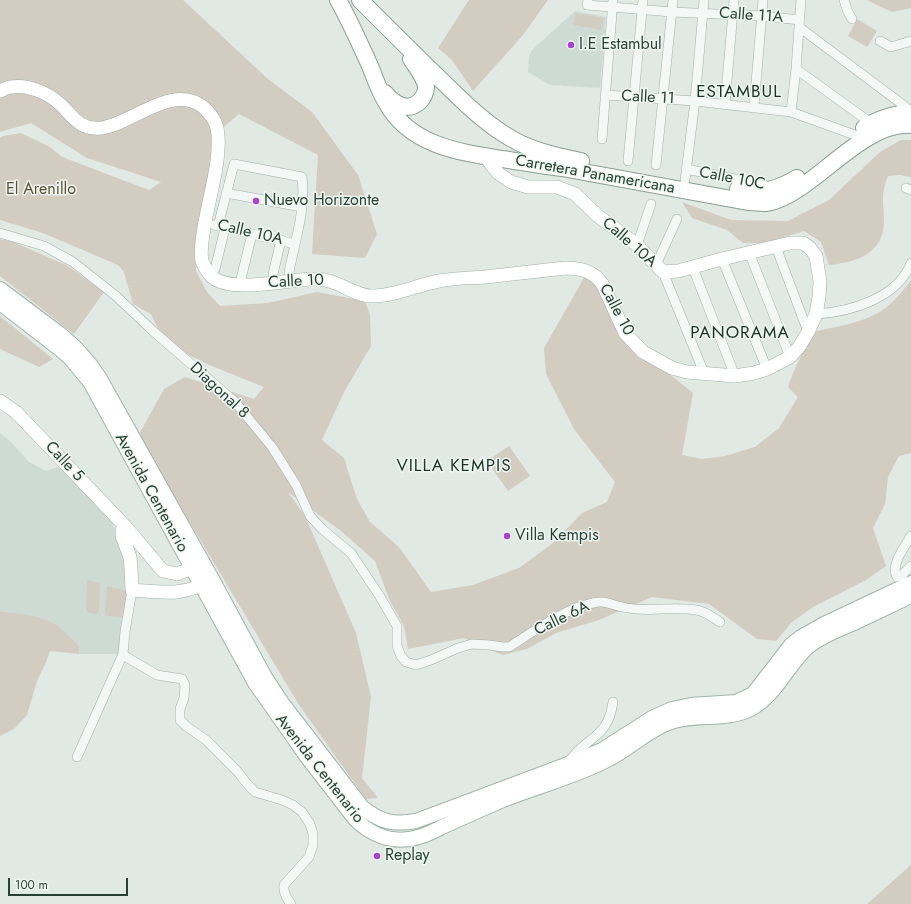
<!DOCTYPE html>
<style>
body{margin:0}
#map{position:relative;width:911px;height:904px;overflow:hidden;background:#e0e9e4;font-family:Jost,sans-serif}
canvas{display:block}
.scale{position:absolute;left:8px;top:878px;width:120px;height:18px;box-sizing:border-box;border:2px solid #284135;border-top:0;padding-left:5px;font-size:12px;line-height:14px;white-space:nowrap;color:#284135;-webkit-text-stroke:3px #eff7f3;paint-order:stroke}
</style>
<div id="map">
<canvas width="911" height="904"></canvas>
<div class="scale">100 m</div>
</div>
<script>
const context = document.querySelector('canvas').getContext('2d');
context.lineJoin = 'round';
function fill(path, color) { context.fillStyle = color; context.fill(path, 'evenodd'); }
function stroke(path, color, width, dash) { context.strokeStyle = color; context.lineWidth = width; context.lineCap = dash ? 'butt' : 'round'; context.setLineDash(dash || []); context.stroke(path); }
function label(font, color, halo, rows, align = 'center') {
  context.font = font + ' Jost,sans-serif'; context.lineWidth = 3; context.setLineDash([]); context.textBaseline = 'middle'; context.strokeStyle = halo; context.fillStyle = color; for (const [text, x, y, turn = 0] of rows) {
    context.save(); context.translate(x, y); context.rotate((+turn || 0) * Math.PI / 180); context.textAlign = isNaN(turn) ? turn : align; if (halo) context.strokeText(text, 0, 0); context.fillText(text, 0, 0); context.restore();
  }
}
fill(new Path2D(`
 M575,11L606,17L600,88L550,85L528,72L529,57L532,50Z
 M0,433L11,442L29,462L46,471L63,465L110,516L123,552L128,579L119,654H79V646L13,613L0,611Z`), '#cedbd4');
fill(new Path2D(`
 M0,0H183L268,79L312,112L358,175L377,234L365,258L312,254L318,155L239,114L212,137L210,172L196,245V271L207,292L220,306L268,303L317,292L365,301L370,315L371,346L344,392L322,440L344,458L357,499L370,522L399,547L431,592L473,585L519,568L553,543L582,513L607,502L615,482L574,429L546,374L544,348L585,276L601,286L643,353L693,393L682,455L702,459L725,456L755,447L779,428L798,397L788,387C794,368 804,351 812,332C834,327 858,324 878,313C890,307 904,290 911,280V453L899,456L888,477L885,504L873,528L886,566L866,580L813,607L791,623L776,641L757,639L709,604L652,597L599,620L556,633L527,649L503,655L464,638L408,649L404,626L390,601L375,561L341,531L288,492L305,516L356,633L371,697L362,778L378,798L366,799L299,705L138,436L164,389L185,377L254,399L264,387L207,364L183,352L158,329L151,314L133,304L124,272L118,265L43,233L0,220V138L3,136L21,133L50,147L62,157L149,190L161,182L87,158L31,123L0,132Z
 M469,0H548L523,35L473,91L452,60L438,48Z
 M867,0H911V8L892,12Z
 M575,13L604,18L601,30L573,25Z
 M857,19L877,31L867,47L848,36Z
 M901,140H911V177L900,175L888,176C880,196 884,202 884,222C883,255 856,262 829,265L821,242L804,231L764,243H743L727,230L692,218L682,202L731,220L788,221L829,200L880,152Z
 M0,239L13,242L66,265L104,292L74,334L0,276Z
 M0,316L53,359L39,367L0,349Z
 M509,446L530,476L508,491L487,461Z
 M87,580L100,583L99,611L97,614L89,613L86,610Z
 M107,586L127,591L124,617L109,616L105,614Z
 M0,611L39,617L57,625L79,646V654L50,651L46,662L37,681L27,715L14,729L0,736Z
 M911,865V904H867Z`), '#d3ccc1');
const street = new Path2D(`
 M588,0L587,5L672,12L762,16L800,20
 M844,0L848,12L852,19
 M799,27L911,111
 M880,41L891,47L911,41
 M796,69L871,123
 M605,95L695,101L791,112L855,135
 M725,104L734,0
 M754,107L763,0
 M791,112L796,69L801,0
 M602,139L613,0
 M628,161L643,0
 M656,165L673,0
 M686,169L764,185
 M685,180L695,101L704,0
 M906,188L911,190
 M226,193L302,207
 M214,225L295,244
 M218,226L234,164L302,177C306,209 295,241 289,272
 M0,233L44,246L73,262L116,296L153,331L235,402L272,447L296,485L310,516L322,529L351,553L379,595L397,626V646L401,656L406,662L416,665L431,660L458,648L472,644L489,645L503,647H509C534,631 564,609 593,603C606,600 611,605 622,607C646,613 672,606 696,610C705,611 712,617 720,622
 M637,245L651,204
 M776,247L808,332
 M749,252L790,357
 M722,259L767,369
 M656,265L677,219
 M693,268L735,376
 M215,269L225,228
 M663,272L704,373
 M273,274L281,240
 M240,283L252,234
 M816,314C850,312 898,298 911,263
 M911,536C905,547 890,564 897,577L901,576L911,566
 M132,590L125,632L123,654L128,658L157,675L182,679L185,685L184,698L180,709V720L186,726L206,740L237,771L248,785L255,792L282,800L293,805L302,812L310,824L313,834V845L309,857L284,885C283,892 287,899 291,904
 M77,757L123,654
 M568,763C585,736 608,740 613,702`);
const secondary = new Path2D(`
 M0,91C3,90 7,87 11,87C28,84 48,93 60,104C74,117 79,130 101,128C132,124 171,84 202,106C208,111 215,119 217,128C223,157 207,203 203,234C202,242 200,252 202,261C204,266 208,273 212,277C233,294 287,279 314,279C337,278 353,296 372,296C395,296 417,285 439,281C455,278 470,278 485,277C512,274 539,271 565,268C581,268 594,271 603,285L625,333L643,352L672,368L687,372L735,376L754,373L767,369L790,357L799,347L808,332L816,314L819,297L820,282L816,256L810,248L803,243H790L722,259L678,271L663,272L637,245L598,216L575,194L557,187H528L511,182L498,173L490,163L486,157
 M0,401L16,412L125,526L163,571L177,574L193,568L200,563
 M125,526L122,531V536L130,557L131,568L132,590C163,592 182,597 211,580`);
const primary = new Path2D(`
 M0,289L60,334C75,346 88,360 99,377L212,579L265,677L282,703L362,807C380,822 393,825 416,821L568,764L602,750L652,718L672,709L691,705L736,702L753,694L791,645L801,637L824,624L911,583
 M0,303L61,350L70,358L90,382L255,683L307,757L355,819C370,834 389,842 409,839C421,838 432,832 442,827C462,818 482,809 503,800C538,786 575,777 609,759C629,749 647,731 668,723C696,712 728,723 754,707C777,693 789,663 809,646C822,636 839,629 854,623C873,614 892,605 911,596`);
const highway = new Path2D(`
 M338,0C350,21 360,44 370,66C375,78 379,91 386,102C409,145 458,152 502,159C522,162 542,166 562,168L748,202C754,202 761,203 767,203C778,201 788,196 798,189C830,169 871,122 911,125
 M360,0C387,27 414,54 442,81C464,102 485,124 512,139C533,151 557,156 581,161
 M385,93C394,104 408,113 420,101C423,98 426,92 426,87C425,77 416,67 411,59
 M864,128C879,118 893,114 911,113
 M738,189C763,193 775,191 797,178`);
stroke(street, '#a1b0a8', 10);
stroke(secondary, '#a1b0a8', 14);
stroke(primary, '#9fb5aa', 16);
stroke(highway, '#87a093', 18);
stroke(street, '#f3f7f5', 9);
stroke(secondary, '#fff', 13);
stroke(primary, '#fff', 14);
stroke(highway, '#fff', 16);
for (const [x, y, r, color] of [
 [571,45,4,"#aa41d2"],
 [256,201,4,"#aa41d2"],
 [507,536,4,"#aa41d2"],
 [377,856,4,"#aa41d2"]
]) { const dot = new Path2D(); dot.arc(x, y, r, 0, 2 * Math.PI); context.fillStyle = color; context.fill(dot); stroke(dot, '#eff7f3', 1.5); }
label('16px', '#284135', '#eff7f3', [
 ["Calle 11A",751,16,4],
 ["Calle 11",648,98,3],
 ["Carretera Panamericana",595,175,10],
 ["Calle 10C",732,179,11],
 ["Calle 10A",250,233,13],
 ["Calle 10A",629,243,41],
 ["Calle 10",296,282,-3],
 ["Calle 10",616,310,62],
 ["Diagonal 8",219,391,43],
 ["Calle 5",64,462,47],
 ["Avenida Centenario",151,493,61],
 ["Calle 6A",562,619,-26],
 ["Avenida Centenario",319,769,52]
]);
label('16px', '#284135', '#eff7f3', [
 ["I.E Estambul",579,45],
 ["Nuevo Horizonte",264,201],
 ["Villa Kempis",515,536],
 ["Replay",385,856]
], 'left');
label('16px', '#5d5135', '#eff7f3', [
 ["El Arenillo",41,190]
]);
context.letterSpacing = '1px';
label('17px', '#1a3227', '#eff7f3', [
 ["ESTAMBUL",739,93],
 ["PANORAMA",740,334],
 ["VILLA KEMPIS",454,467]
]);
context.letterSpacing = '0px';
</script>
